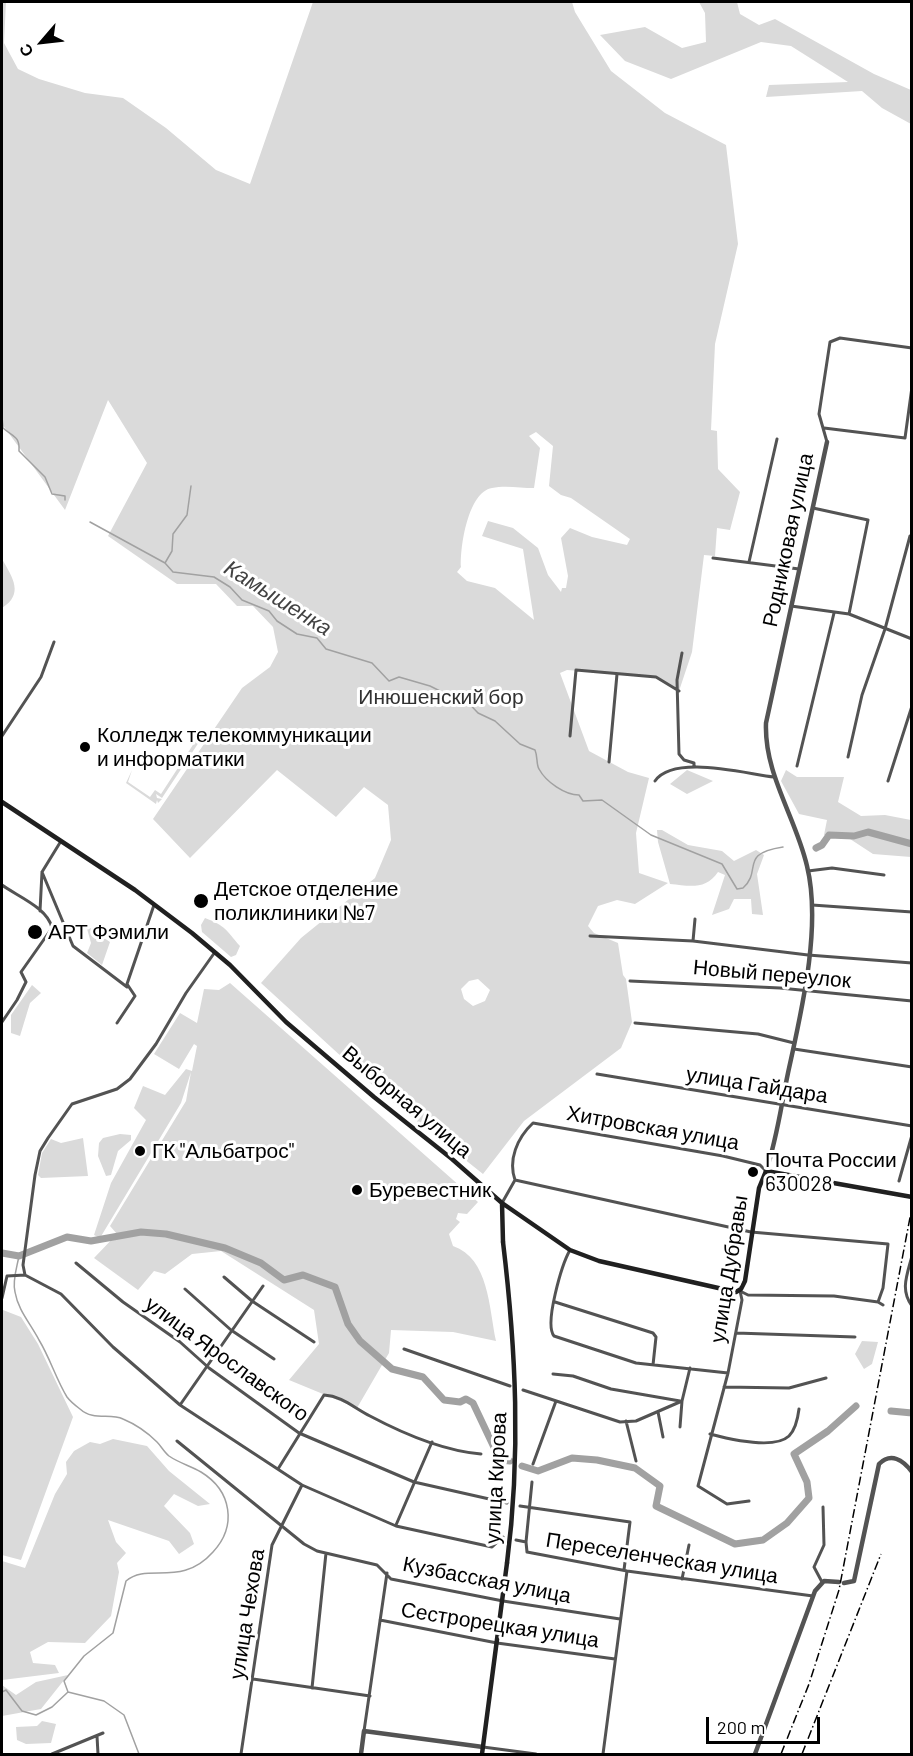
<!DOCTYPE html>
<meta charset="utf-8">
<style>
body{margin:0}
#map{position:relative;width:913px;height:1756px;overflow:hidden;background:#fff;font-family:Barlow,sans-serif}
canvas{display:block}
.frame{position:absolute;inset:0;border:3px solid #000;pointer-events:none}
.north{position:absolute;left:12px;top:12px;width:60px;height:60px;-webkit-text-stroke:4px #fff;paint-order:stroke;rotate:242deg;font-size:16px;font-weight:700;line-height:24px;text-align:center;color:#000}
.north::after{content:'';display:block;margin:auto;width:21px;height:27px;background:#000;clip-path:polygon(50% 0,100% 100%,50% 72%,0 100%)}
.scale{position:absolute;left:706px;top:1717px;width:114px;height:27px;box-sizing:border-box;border:3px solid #000;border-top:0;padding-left:8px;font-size:18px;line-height:21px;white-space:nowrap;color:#000;-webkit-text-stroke:4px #fff;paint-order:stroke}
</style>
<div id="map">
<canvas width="913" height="1756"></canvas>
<div class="frame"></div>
<div class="north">С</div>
<div class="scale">200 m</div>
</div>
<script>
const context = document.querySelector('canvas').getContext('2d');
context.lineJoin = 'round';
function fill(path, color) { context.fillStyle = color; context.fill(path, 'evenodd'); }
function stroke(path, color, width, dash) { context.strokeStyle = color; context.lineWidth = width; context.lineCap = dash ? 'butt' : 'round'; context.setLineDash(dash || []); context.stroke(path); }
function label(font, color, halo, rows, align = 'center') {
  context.font = font + ' Barlow,sans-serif'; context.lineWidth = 6; context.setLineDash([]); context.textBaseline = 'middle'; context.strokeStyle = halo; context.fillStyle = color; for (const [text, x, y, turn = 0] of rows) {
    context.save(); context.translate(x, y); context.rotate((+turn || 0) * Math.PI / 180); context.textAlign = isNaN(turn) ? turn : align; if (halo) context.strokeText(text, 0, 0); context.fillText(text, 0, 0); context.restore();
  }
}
fill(new Path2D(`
 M2,2H6L4,43L18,69L39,79L85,93L123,98L166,128L216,170L250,184L313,2H572L575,12L611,71L665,113L726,145L738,244L715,344L711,430L717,431L718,469L740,492L730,530L717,528L715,556L704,555L692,652L679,691L655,677L567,670L560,673L589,751L628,772L649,778L636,833L639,873L668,883L635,904L617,900L598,906L588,926L594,933L618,943L623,975L626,979L632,1022L621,1048L524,1121L483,1174L379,1091L261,983L301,938L375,878L391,840L388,805L364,787L336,817L277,770L190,858L153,819L242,688L270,667L278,652L273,627L253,606H237L216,584H177L108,536L147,463L108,400L65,510L2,424ZM536,432L553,446L549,486L561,495L571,498L630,539L627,545L592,537L570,528L561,538L568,576L566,588H562L561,592L548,575L538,548L513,528L488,521L482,536L523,549L534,620L495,588L467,581L457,572L461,567C460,547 468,492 492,488C505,485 521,488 534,488L540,448L529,436ZM478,979L490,990L485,1001L473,1006L464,999L461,989L469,981Z
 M699,2H737L740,14L759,25L775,19L874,74L911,90V124L882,108L862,91L766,97L769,85L848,82L791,46L761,42L671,79L625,61L600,35L645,27L682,48L706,42L705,13Z
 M2,559C13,578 24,594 2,608Z
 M200,734L201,739L162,798L156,794L157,798L162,799L158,803L157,800L156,804L126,783L132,770L128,782L150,797L155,790L161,794Z
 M687,770L713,781L687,794L670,784Z
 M786,770L797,777H844L838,802L861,816L885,815L911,820V857L873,854L847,837L824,835L827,820L799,814L781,781Z
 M657,830H662L688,845L722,851L734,861L756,850L764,855L757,874L763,915L752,914L751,899H734L729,909L712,915L725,875L718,872C706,890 690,886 670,884L658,842Z
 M205,918C226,926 226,930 240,946L236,955L231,957L202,932L201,925Z
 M86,925L110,942L102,965L87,953L91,943Z
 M230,983L478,1202L467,1214L458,1213L456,1219L460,1222L449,1234L453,1246C489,1258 489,1308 496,1341L453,1332L391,1330L389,1353L357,1408L289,1380L319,1344L314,1310L221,1251L192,1254L165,1274L154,1271L138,1290L94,1258L117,1234L110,1226L186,1101L191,1072L181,1103L100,1238L94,1235L111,1183L146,1120L134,1108L143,1086L165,1095L186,1069L192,1071L197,1046L194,1044L179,1069L154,1054L180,1013L197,1023L204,989L219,990Z
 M32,985L41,993L30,1003L20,1036L11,1033V1015Z
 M120,1134L131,1135V1140L118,1151L111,1175L106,1176L98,1156L99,1143L103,1138Z
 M83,1138L88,1176L41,1178L38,1175L42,1153L51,1139L61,1143Z
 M3,1310L21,1317L38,1344L73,1417L21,1560L2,1555Z
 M862,1341L878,1342L872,1364L864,1369L855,1354Z
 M113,1439L147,1446L169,1471L210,1504L198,1506L174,1494L164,1506L190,1533L194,1544L179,1554L169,1541L108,1520L116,1542L126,1553L117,1563L119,1572L111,1616L85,1643L48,1642L30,1652L33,1663L55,1665L59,1673L2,1680V1561L25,1568L55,1494L67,1474L66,1462L74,1451L90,1442L100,1444Z
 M68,1675L41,1709L2,1716V1685L16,1695L36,1682Z
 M42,1721L56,1724L51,1743L26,1744L17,1740L16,1727L37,1726Z`), '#dadada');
stroke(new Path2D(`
 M2,417L3,428C13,437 20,436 19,451L45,477L52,494L65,496V500
 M90,522L165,563L173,572L214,577L230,587L242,600L269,611L277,621L297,634L317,638L326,649L372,663L389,681L399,677L430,686L452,697L461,695L478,713L495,721L520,744L535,750C538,757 536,764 539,769C546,782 565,795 579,795L583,801L602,800L651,835L722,864L737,889L743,888C763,870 738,854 783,847
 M165,563L172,551L173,534L187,515L191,486
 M2,1692L6,1690L22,1711L36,1715L52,1707L68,1692L64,1681L84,1656L113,1633L126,1581C148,1562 181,1588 213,1552C237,1526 232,1491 201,1472C191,1466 179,1463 169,1456C164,1452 161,1446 157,1442C148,1433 135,1424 123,1419C110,1413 93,1421 80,1409C76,1406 70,1401 67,1397C56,1379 50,1358 39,1340C30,1323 18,1310 15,1292C12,1281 17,1267 19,1256
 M68,1692L104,1701L124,1715L139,1754`), '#a1a1a1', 1.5);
stroke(new Path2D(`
 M816,848L822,845L829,835L854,836L868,832L912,844
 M2,1253L19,1256L67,1237L91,1241L141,1232L166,1234L225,1248L261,1263L284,1280L303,1275L335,1287L348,1324L360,1341L392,1369L423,1377L444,1400L460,1402L466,1399L473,1403L500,1460L510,1461
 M891,1411L912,1413
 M522,1466L538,1471L572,1458L597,1460L635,1468L660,1486L656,1506L735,1544L763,1540L787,1523L809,1498L807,1482L794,1454L828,1431L856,1406`), '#a1a1a1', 7);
stroke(new Path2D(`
 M824,428L905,438L912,387
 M827,442L819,414L830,342L840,338L912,348
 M813,508L868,520L849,614
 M713,558L799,569
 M749,562L777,439
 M791,606L849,614L912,639
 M682,653L677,680L679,754L684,760L694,763V767
 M2,736L41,677L54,642
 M570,736L576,670L656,677L679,691
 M848,757L862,695L885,629L910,536
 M609,762L617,674
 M797,766L834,613
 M655,781C674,754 746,774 774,777
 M888,781L912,706
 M808,871L832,868L884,875
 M42,872L73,946L127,987
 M2,885C17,896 48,908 52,928L21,972L26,982L17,1000L2,1022
 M812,905L912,912
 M40,911L42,872L61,841
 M590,936L693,941L808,955L912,963
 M693,941L695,919
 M630,981L780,988L912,1001
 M117,1023L135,996L127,984L154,905
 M635,1023L758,1034L794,1043
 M794,1049L912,1067
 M597,1074L912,1126
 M515,1180C508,1160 517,1138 533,1123L723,1156L760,1165L766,1171
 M899,1181L912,1135
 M502,1203L515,1180L751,1232L888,1244L883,1288L878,1302
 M570,1250C562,1264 544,1324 554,1336L636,1363L728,1373
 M912,1256C907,1275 900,1290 912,1306
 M76,1263L123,1302L180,1342L209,1368L299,1433L414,1482L507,1503
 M25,1275L61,1294L113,1347L180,1405L302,1485L396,1526L492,1547L503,1537
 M224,1277L252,1301L314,1342
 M185,1289L231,1330L274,1359
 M740,1291L742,1300L728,1373L698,1486L727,1504L749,1501
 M740,1291L748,1295L834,1296L878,1302L883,1305
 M2,1298L7,1276L25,1275L23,1265L35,1175L40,1151L48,1138L72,1104L117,1089L130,1079L156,1044L186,993L215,952
 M555,1302L653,1333L656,1337L653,1365
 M736,1333L855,1337
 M404,1349L510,1386
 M553,1374L573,1376L611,1389L680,1401
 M724,1387L789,1388L826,1378
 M523,1390L620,1422L636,1421L682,1401
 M180,1405L263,1286
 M658,1412L663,1437
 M626,1421L636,1461
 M680,1427L682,1401L690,1368
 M710,1434C729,1439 774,1450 789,1436C795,1430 798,1417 799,1409
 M177,1441L304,1544L317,1551L377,1565L391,1579L503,1601L620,1619
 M533,1464L556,1401
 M278,1469L324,1395C342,1396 354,1408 370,1416C402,1433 445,1451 481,1454
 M520,1506L630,1522L624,1570
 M396,1525L432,1442
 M516,1540L526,1542L527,1552L627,1571L813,1596
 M526,1542L532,1482
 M682,1579L689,1545
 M822,1582L814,1567L824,1545L823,1507
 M380,1620L497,1643L615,1659
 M253,1679L370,1696
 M312,1688L326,1553
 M364,1731L387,1573
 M97,1736L98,1754
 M483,1747L536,1754
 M52,1754L103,1733
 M241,1754L272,1545L302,1485
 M603,1754L627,1571`), '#535353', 3);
stroke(new Path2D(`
 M766,1171C777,1139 781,1106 788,1073C801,1013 822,927 807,866C796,818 764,774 766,723L827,442
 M844,1583L854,1581L879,1464C891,1452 903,1460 912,1472
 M361,1754L364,1731L483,1747
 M755,1754L815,1591L824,1581L839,1582`), '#535353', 4.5);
stroke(new Path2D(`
 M2,802L135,890L192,933L230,965L286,1022L374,1097L452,1159L502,1203L570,1250L599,1261L736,1292L741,1289L745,1281L759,1188L766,1171L912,1197
 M502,1203L503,1242
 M482,1754L507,1563`), '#202020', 4.5);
stroke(new Path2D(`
 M781,1754L809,1684L839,1590L912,1207
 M802,1754L881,1554`), '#000', 1.5, [9, 3, 1.5, 3]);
stroke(new Path2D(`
 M503,1242C516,1350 521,1455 507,1563`), '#202020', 4.5);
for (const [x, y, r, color] of [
 [85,747,6,"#000"],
 [201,901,8,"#000"],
 [35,932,8,"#000"],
 [140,1151,6,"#000"],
 [753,1172,6,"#000"],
 [357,1190,6,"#000"]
]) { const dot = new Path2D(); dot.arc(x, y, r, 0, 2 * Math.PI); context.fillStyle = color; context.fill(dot); stroke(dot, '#fff', 2); }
label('21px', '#000', '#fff', [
 ["Родниковая улица",788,540,-78],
 ["Новый переулок",772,974,5],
 ["улица Гайдара",757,1085,9],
 ["Выборная улица",407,1102,40],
 ["Хитровская улица",653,1128,10],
 ["улица Дубравы",729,1269,-81],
 ["улица Ярославского",227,1359,36],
 ["улица Кирова",496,1478,-87],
 ["Переселенческая улица",662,1558,9],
 ["Кузбасская улица",487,1580,11],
 ["улица Чехова",247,1614,-81],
 ["Сестрорецкая улица",500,1625,9]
]);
label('21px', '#313131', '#fff', [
 ["Инюшенский бор",441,697]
]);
label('21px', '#000', '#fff', [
 ["Колледж телекоммуникации",97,735],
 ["и информатики",97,759],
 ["Детское отделение",214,889],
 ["поликлиники №7",214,913],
 ["АРТ Фэмили",48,932],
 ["ГК \"Альбатрос\"",152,1151],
 ["Почта России",765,1160],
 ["630028",765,1184],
 ["Буревестник",369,1190]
], 'left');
label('italic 22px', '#424242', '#fff', [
 ["Камышенка",278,598,32]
]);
</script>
